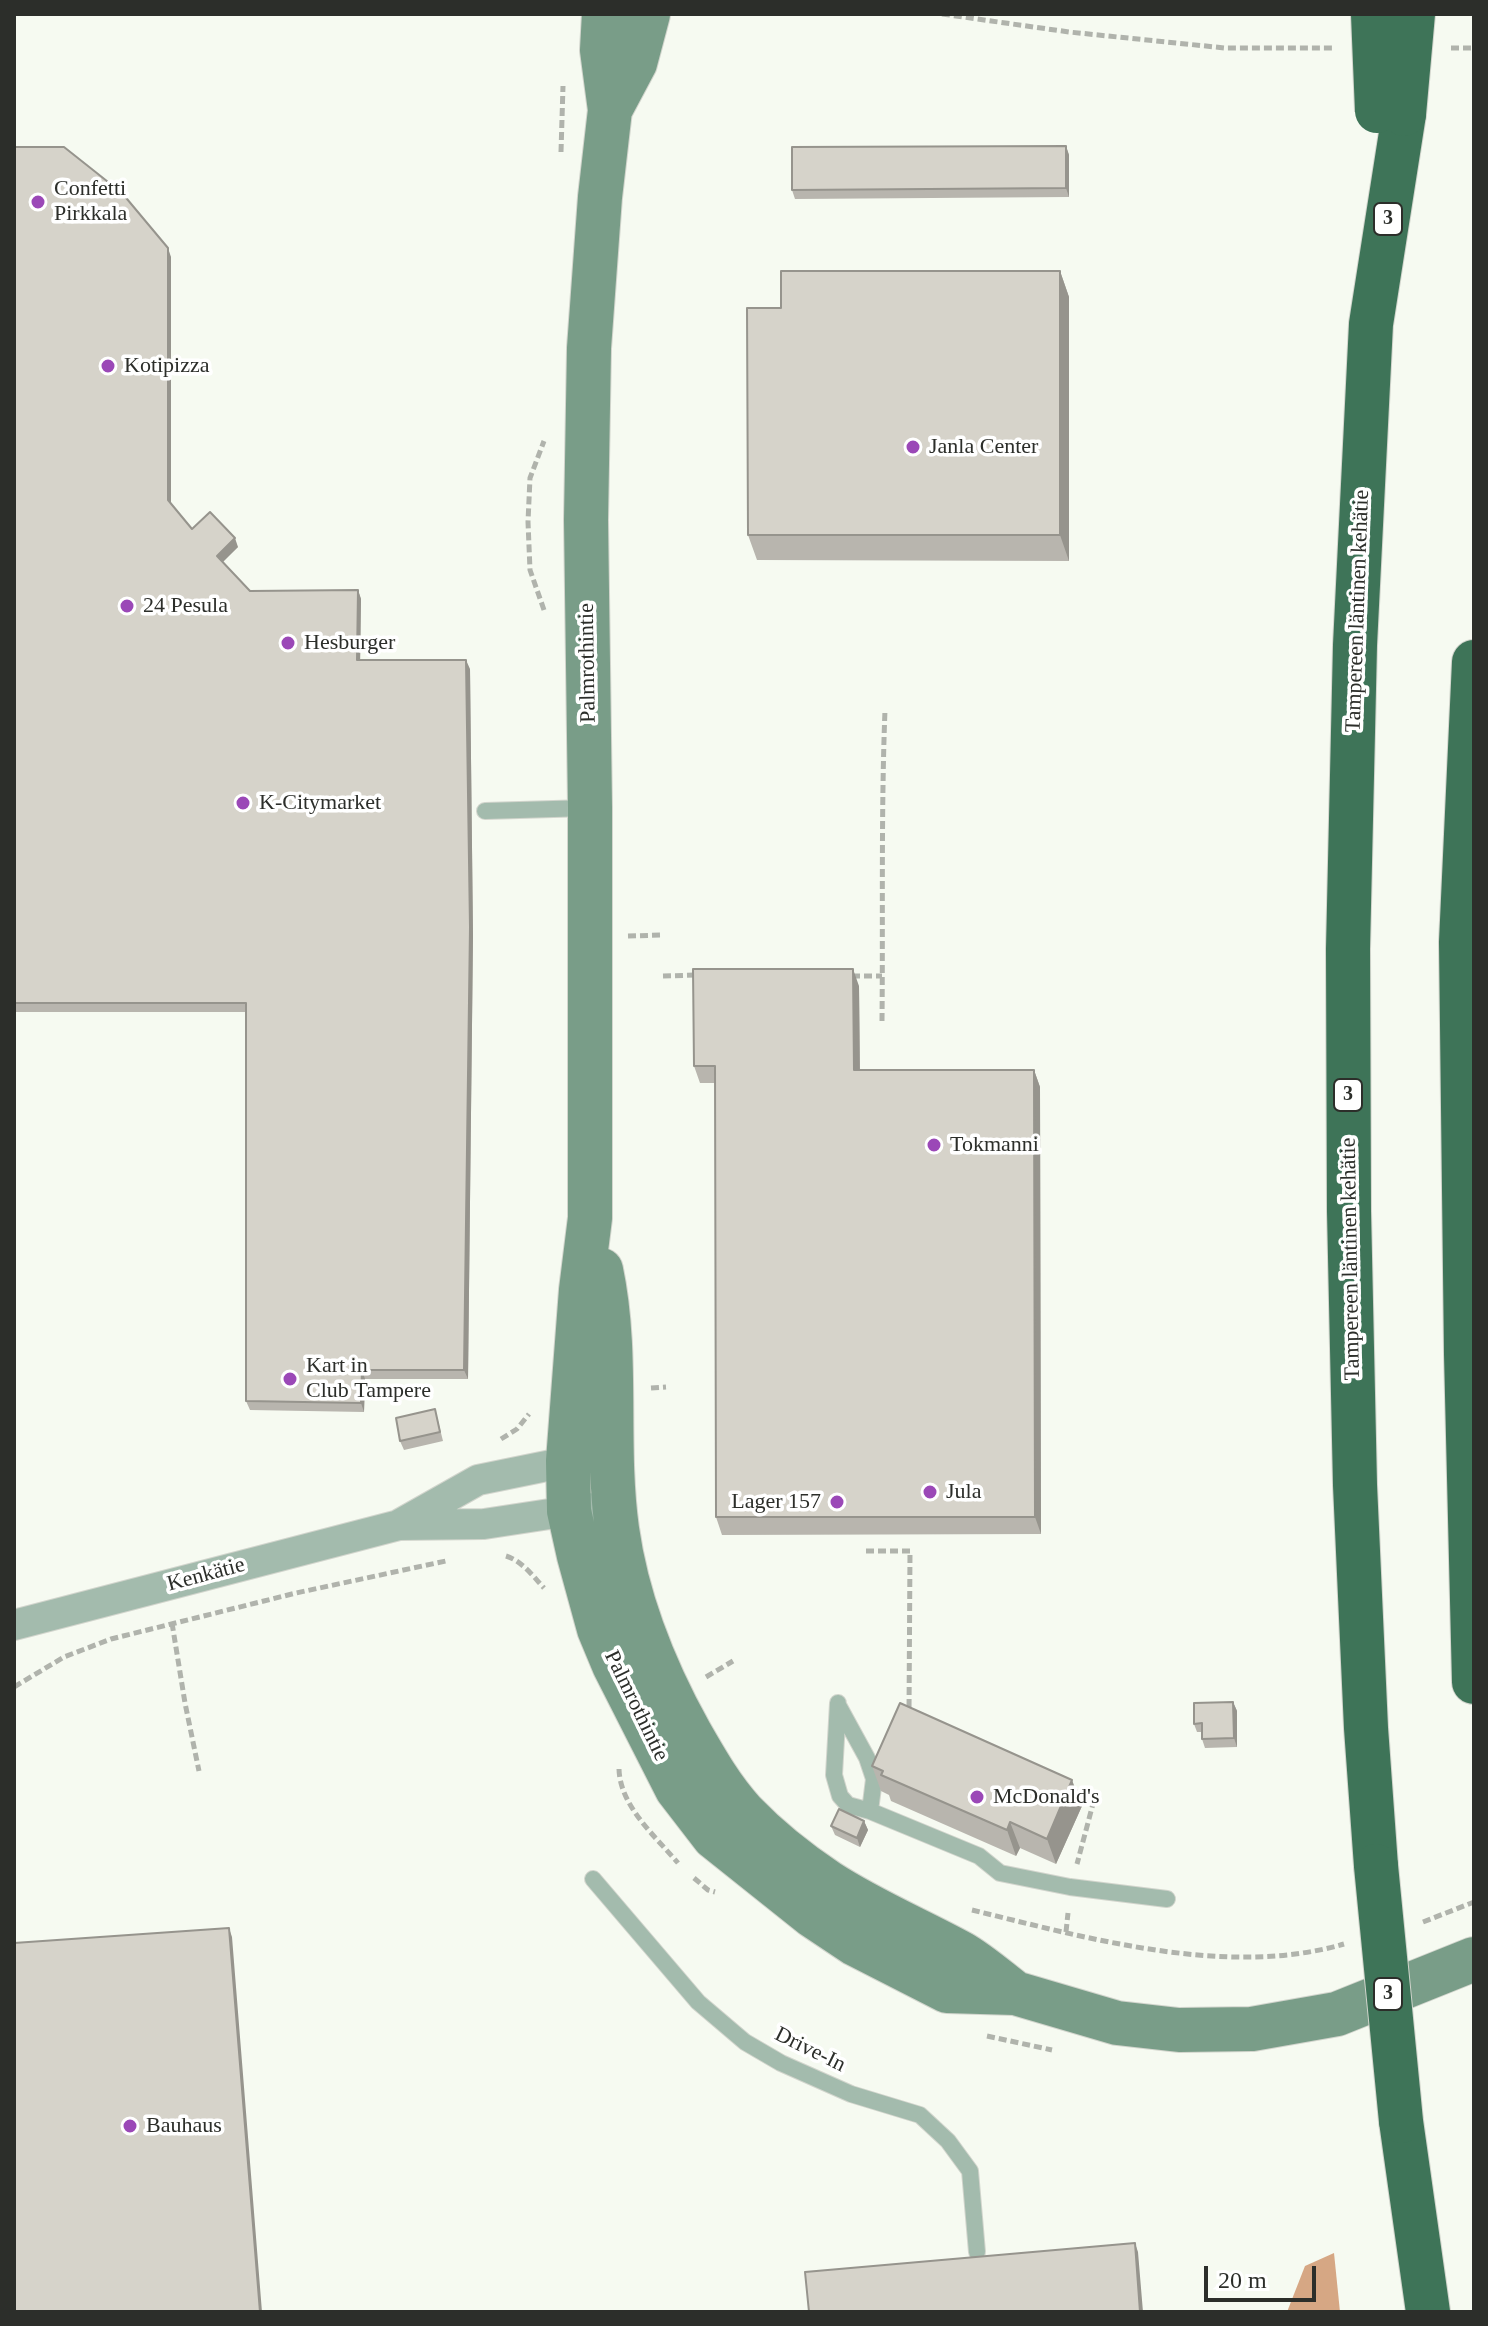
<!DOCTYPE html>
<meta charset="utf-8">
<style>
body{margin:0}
#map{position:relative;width:1488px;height:2326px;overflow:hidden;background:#f6faf1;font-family:Georgia,serif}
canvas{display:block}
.frame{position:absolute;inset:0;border:16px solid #2c2e2a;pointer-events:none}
.scale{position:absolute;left:1204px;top:2266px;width:112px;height:36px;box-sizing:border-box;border:4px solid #2c2e2a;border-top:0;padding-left:10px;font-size:24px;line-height:28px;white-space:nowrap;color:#2c2e2a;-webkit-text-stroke:6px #fff;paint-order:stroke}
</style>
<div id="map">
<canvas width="1488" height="2326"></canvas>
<div class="frame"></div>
<div class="scale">20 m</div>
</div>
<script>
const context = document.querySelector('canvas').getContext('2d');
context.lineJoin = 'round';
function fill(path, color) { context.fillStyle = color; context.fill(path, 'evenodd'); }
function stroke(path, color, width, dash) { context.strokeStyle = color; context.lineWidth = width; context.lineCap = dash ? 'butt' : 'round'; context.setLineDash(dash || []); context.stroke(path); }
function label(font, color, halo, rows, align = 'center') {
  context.font = font + ' Georgia,serif'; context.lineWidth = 7; context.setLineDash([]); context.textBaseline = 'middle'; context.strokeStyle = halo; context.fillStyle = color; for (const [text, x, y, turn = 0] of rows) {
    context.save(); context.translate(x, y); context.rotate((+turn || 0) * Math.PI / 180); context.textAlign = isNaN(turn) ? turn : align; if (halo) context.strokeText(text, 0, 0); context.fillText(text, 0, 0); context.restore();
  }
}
fill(new Path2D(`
 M1334,2253L1340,2312H1287L1305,2266Z`), '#d6a784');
const lane = new Path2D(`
 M485,811L588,808
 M838,1703L834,1775L840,1796L848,1805L870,1811L979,1856L1000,1873L1070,1887L1167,1899
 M838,1705L867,1758L874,1779L870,1811
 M593,1879L698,2002L745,2042L781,2063L851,2094L920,2115L948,2141L970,2171L977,2252`);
const street = new Path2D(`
 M400,1524L478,1480L586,1458
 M14,1625L399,1525L484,1524L589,1508`);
const secondary = new Path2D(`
 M604,14L602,50L610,110L600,197L589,348L586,520L590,808V1218L581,1290L568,1461L569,1511L579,1556L599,1629L614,1665L677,1789L714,1837L813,1916L855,1944L947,1991L1015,1993L1117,2023L1179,2030L1252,2029L1337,2014L1474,1959
 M610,110L635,63L648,14
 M601,1270C619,1355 605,1443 617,1529C627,1601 655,1670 690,1733C706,1761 722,1789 744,1813C769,1839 798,1862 828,1882C871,1910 917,1929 961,1953C980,1964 998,1980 1015,1993`);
const highway = new Path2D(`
 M1474,662L1461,942L1466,1354L1474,1682
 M1376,1866L1366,1728L1355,1485L1349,1211L1348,949L1355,645L1371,324L1404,114
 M1401,2121L1428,2312`);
stroke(lane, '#d2d5cd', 18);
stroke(street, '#d2d5cd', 32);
stroke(secondary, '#d2d5cd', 46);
stroke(highway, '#d2d5cd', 46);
stroke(new Path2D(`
 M942,14L1069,32L1225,48H1333
 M1451,48H1474
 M561,152L563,86
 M544,610L530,570L528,522L530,478L544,441
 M628,936L663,935
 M663,976L698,975
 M852,976H882
 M882,1021C883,917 881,813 885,710
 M651,1388L666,1387
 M501,1439L517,1429L529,1414
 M866,1551H910L909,1713
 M506,1556C522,1561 533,1576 544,1588
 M172,1623L185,1703L199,1771
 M706,1677L733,1661
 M14,1687L64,1657L111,1639L296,1593L446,1561
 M619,1769C620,1806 655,1836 678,1863
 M1072,1790L1094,1800L1077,1864
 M694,1878L708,1890L715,1892
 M972,1910C1087,1938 1227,1978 1344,1944
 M1423,1922L1474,1902
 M1066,1932L1068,1913
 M987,2036L1052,2050`), '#b0b3ac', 5, [8, 4]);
stroke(lane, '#a3bbad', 16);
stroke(street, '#a3bbad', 30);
stroke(secondary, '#799d88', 44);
stroke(highway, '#3e7458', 44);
const highwayBridge = new Path2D(`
 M1373,14L1377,111
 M1404,114L1413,14
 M1376,1866L1401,2121`);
stroke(highwayBridge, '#d2d5cd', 46, []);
stroke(highwayBridge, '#3e7458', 44);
fill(new Path2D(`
 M1066,146L1069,155V197L795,199L792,190Z
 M14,147L171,257V504L192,529L238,547L222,562L250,591L358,590L361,599L360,660L470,669L473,936L468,1379H365L364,1412L250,1410L246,1401V1012H14Z
 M1060,271L1069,297V561L757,560L748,535Z
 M859,986L860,1070H1034L1040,1087L1041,1534L722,1535L716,1517L715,1083H700L694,1066Z
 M435,1409L443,1441L404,1450L400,1441Z
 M1233,1702L1237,1711V1747L1205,1748L1202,1739V1732H1197L1194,1724Z
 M872,1766L1082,1806L1056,1864L1020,1848L1016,1856L891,1801L889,1795L881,1791Z
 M864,1821L868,1830L860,1847L835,1835L831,1826Z`), '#b8b5ae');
fill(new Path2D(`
 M1066,146L1069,155V197L1066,188Z
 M168,248L171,257V509L168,500Z
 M1060,271L1069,297V561L1060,535Z
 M235,538L238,547L220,565L217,556Z
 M358,590L361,599L360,669L357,660Z
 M466,660L470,669L473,936L468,1379L464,1370Z
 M853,969L859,986L860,1088L854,1070Z
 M1034,1070L1040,1087L1041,1534L1035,1517Z
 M362,1370L365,1379L364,1412L361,1403Z
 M1233,1702L1237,1711V1747L1234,1738Z
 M1072,1780L1082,1806L1056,1864L1047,1839Z
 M864,1821L868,1830L860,1847L857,1838Z
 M1010,1822L1020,1848L1016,1856L1007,1830Z
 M229,1928L232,1937L262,2312H260Z
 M1135,2243L1138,2252L1143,2312H1140Z`), '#96948d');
const building = new Path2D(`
 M1066,146V188L792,190V147Z
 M14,147H64L122,193L168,248V500L192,529L210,512L235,538L217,556L250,591L358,590L357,660H466L470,927L464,1370H362L361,1403L246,1401V1003H14Z
 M781,271H1060V535H748L747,308H781Z
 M693,969H853L854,1070H1034L1035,1517H716L715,1066H694Z
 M435,1409L440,1432L400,1441L396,1418Z
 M1233,1702L1234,1738L1202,1739V1723L1194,1724V1703Z
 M900,1703L1072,1780L1047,1839L1010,1822L1007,1830L881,1775L883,1771L872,1766Z
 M839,1809L864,1821L857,1838L831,1826Z
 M229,1928L260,2312H14V1943Z
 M1135,2243L1140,2312H809L805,2272Z`);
fill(building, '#d6d3ca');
stroke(building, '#96948d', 2);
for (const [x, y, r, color] of [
 [38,202,8,"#9b48b7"],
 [108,366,8,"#9b48b7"],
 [913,447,8,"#9b48b7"],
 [127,606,8,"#9b48b7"],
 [288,643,8,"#9b48b7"],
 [243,803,8,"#9b48b7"],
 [934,1145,8,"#9b48b7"],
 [290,1379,8,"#9b48b7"],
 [930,1492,8,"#9b48b7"],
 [837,1502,8,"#9b48b7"],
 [977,1797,8,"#9b48b7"],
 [130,2126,8,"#9b48b7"]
]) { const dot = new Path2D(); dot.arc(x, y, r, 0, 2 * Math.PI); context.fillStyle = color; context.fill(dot); stroke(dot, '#fff', 3); }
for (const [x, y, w] of [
 [1388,219,28],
 [1348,1095,28],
 [1388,1994,28]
]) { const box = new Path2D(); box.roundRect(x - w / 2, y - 16, w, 32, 6); context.fillStyle = '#fff'; context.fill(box); stroke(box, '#2c2e2a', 2); }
label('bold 20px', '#2c2e2a', null, [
 ["3",1388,219],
 ["3",1348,1095],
 ["3",1388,1994]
]);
label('22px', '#2c2e2a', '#fff', [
 ["Confetti",54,189],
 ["Pirkkala",54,214],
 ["Kotipizza",124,366],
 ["Janla Center",929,447],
 ["24 Pesula",143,606],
 ["Hesburger",304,643],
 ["K-Citymarket",259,803],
 ["Tokmanni",950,1145],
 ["Kart in",306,1366],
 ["Club Tampere",306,1391],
 ["Jula",946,1492],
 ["Lager 157",821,1502,"right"],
 ["McDonald's",993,1797],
 ["Bauhaus",146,2126]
], 'left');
label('22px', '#2c2e2a', '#fff', [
 ["Tampereen läntinen kehätie",1358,611,-88],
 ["Palmrothintie",588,663,-91],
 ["Tampereen läntinen kehätie",1351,1259,-91],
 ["Kenkätie",206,1575,-15],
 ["Palmrothintie",636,1706,64],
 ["Drive-In",810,2050,26]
]);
</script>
